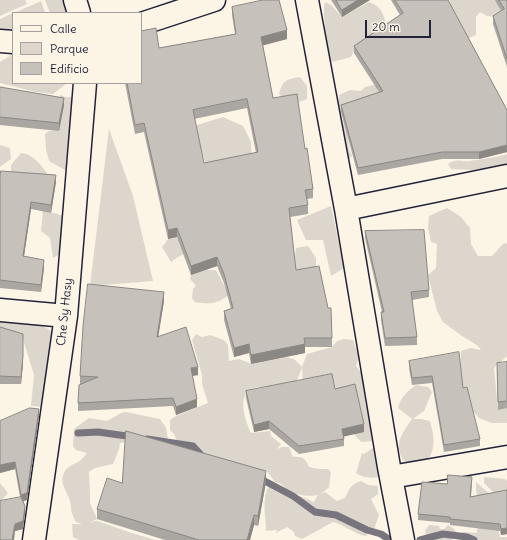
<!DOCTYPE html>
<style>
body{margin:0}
#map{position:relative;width:507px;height:540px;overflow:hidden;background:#fcf5e5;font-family:Delius,sans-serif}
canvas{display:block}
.legend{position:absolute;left:12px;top:12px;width:130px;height:72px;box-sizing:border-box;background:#fcf5e5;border:1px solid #a5a1a1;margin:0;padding:5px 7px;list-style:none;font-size:12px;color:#22223b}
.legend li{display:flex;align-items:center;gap:8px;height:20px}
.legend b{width:20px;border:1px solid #a5a1a1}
.scale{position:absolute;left:365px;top:20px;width:66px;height:18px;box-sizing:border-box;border:2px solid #22223b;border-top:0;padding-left:5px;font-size:12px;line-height:14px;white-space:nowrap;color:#22223b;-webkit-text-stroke:3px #fcf5e5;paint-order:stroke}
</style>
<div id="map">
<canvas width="507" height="540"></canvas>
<ul class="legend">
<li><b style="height:5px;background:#fcf5e5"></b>Calle</li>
<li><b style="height:11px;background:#dcd6cc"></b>Parque</li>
<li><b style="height:11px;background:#c6c1bb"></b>Edificio</li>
</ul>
<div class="scale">20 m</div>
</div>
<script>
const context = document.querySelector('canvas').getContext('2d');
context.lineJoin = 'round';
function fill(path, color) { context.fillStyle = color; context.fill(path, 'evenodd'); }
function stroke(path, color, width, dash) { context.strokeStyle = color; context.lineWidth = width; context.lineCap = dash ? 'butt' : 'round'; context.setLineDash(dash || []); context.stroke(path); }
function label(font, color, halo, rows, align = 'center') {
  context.font = font + ' Delius,sans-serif'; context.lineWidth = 3; context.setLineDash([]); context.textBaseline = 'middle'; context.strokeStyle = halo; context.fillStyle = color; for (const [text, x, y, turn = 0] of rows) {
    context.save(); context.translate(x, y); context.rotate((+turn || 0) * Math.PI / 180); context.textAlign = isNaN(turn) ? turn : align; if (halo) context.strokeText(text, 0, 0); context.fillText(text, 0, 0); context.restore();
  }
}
fill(new Path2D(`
 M0,0H25L27,4L0,16Z
 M45,0H79L84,13H50Z
 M450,0H496L501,12L498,17L487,16L480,12L476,17V35L469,38L463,34V28L459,26L458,18L451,8Z
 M41,1L45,13H14Z
 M325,2L331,5L342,17L369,2C379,6 382,10 385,20L378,34L355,48L351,57L332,62C322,51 325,39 325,25C324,17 323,10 325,2Z
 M13,13V39L0,32V19Z
 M13,54V83H67L53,94L36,92L0,83V62Z
 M300,77L307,86V99C295,104 289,104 279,94C283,80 285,80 300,77Z
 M373,85H381L389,96L339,112L347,132L349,148L352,156L347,161L338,106L339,95L350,90L361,91L365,87Z
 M60,95L66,97H74L69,169L65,170L49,161L46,150L45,134L49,131L59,130Z
 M223,117L243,126L251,142L252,161L206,165L194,126Z
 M109,129L133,196L153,281L90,286Z
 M0,145L10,148L11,159L0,167Z
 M21,153C33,154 40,164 47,173L45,177L11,173V165Z
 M507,154V166H497L474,170L451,169L448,164C457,158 460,162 469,161C481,159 496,158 507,154Z
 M331,206L344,268L331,276L323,240H306L297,220Z
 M447,208L461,217L470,228L471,244L478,256H492L504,243L507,244V356L494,368L498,409L507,408V423H492L479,418L471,409L460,387L461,351L471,348L481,350L478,346L462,336L443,322L437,311L428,275L436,268L437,244L431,242L428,228L429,216Z
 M43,210L67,217L63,252L53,258L50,238L41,231Z
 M186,236L210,242L178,257L171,262L162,247L168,239Z
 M308,246L316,258V268L299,272L296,269L295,258L296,248Z
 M205,270H216L230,297L227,296C216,305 207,304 195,302L192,298L193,289L196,286L190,279L191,275Z
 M0,311L31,319L42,326L68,339L60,408L31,406L34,375L22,336L0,330Z
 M196,334L202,337L210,335L224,340L228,345L229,361L239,359L252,364L286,357L294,359L302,367L307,354L332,347L337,341L344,339L353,340L359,356L356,366L373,388L365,402L368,415L371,420L375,441L361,442C346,427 338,402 334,381H303L302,368L296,383C290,385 284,386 278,387C270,388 258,385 250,390C237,399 246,422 251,433L270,431L271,436L281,444L277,449L282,447H289L293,457C302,456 306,459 309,467L319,469H328L331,472L329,487L321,494L325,492L337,501L345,498C349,489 351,484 361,481L368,485L378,486V494L371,499L379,515L373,532L365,536C353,533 344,525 333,522L302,539L295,536L294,532L287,527L276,533L277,530L266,531C266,516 261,498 270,484L289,494L300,496L314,502L318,495C310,497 295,495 288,490C282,486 284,484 275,482L266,470V482L181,450L174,434L170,430V420L176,416L208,403L202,384V375L192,340Z
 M416,385L428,387L432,392L424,411L413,419H421L430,421C435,440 436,448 425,465L410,468C392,449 398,439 412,419L398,408C401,397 407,391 416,385Z
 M126,412L160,419L166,428L169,446L126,442L120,443L119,449L113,464L95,468L89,472L90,494V503L97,519L90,522L97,521L129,532L155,540H79L73,537L72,524H82L76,522C70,512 72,510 70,501C67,490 58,483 65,471C68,466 73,465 78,462C82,460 84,456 87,453L76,450L73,446L74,429L89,418L107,421L121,413Z
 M388,447L385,475C375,479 365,479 356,473L362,453L364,454L373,448Z
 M484,477L505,479L507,481V496L495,494L484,483Z
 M476,482L492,496L500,537H507V540H459L460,534L463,532L477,533L479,502L476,491Z
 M0,483L8,493L0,502Z
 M429,525L439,526L440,529H444L448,525L454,529L457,533L452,540H428L425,531Z`), '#dcd6cc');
stroke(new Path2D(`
 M78,433L98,432L134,437
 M147,439L193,446L204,458
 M259,478L293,496L315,512L336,515L367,530L381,534L387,538
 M420,540L443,534L467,537L474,540`), '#78757e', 7);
const street = new Path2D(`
 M75,0L79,13
 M307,0L346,209L389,467L403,540
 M141,24L214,0
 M0,41L13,42
 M346,209L507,176
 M0,310L66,316
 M391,477L507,457
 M34,540L66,316L85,83`);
stroke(street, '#22223b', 25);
stroke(street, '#fcf5e5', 22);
fill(new Path2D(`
 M331,0H370L342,17Z
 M391,0H448L507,110V152L479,159H442L358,175L341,112V105L379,92L354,53V46L400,15Z
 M495,0H507V67L493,24V16L501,11Z
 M232,7L287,39L263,45L273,98L305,149L313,189V198L307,199L308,205V214L290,217L296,270L332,338V347H305V353L251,364L249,353L234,357L224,320V311L231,309L224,283L217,266L191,275L177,237L168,239L144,132L135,134L125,83H141L159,48L235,34L232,15ZM247,108L256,153L204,163L194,119Z
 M0,87L64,105L59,131L0,125Z
 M0,177L56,182L51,213L31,209L24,256L44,268L41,292L0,288Z
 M365,231L429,290V297L412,300L417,337V345L385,346L381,320V312H382L365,238Z
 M164,301L158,336L198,375L192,376L197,407L176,415L173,406L78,411V403L81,385H80V376Z
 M0,327L23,363L21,384H0Z
 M409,361L463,388L480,439V446L444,452L432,383L412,385L409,368Z
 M507,362V408L498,410L497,371Z
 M335,389L364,432L344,436V446L299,454L269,429L254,432L246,398V391Z
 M39,417L27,500L23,501L25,513L23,529L15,531L20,497L15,469L0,473Z
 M266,482L258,526L254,525L250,540H165L97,519V509L122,483Z
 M447,484H472L471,497L507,490V534L501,535L500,531L450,525V523L418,520V514Z`), '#aaa6a1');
fill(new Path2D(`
 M358,0H370L342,17V10Z
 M287,30V39L261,46V37Z
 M64,98V105L59,131V123Z
 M507,145V152L479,159V152Z
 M56,175V182L51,213V205Z
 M31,202V209L23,263V256Z
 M177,228V237L168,239V230Z
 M217,257V266L191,275V266Z
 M44,260V268L41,292V285Z
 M164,292V301L157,345V337Z
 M249,344V353L234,357V348Z
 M305,344V353L251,364V355Z
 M23,356V363L21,384V377Z
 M198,367V375L191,376V368Z
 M197,399V407L176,415V407Z
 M39,409V417L27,500L21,502V495Z
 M269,421V429L254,432V425Z
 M364,424V432L342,437V429Z
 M15,462V469L0,473V465Z
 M266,471V482L258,526V516Z
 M25,506V513L23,529L15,531L14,540H12L15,524Z
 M254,515V525L250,540H247Z
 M507,528V534L501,535V529Z`), '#8b8783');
const building = new Path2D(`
 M263,0H279L287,30L261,37L273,98L297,94L305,149L307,148L313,189L305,190L308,205L289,208L296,270L319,266L328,308H331L332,338H304L305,344L251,355L249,344L234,348L224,311L233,308L224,274L217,257L191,266L177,228L168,230L144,123L135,125L127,83H141V31L156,28L159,48L236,34L232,7ZM247,99L258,152L204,163L193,110Z
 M336,0H358L342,10Z
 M395,0H448L507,110V145L479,152H442L358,168L341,105L383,91L354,46L403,13Z
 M499,0H507V59L493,16L504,9Z
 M0,87L64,98L59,123L0,117Z
 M1,171L56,175L51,205L31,202L23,256L44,260L41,285L0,280V177Z
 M424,230L429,290L411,292L417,337L385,338L381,312H384L365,231Z
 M88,284L164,292L157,337L186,327L198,367L191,368L197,399L176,407L173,398L78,403L79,385L98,377L80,376L83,326Z
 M0,327L23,334V356L21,377L0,376Z
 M459,352L463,388L467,387L480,439L444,445L432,376L412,378L409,361Z
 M507,362V401L498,402L497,363Z
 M332,374L335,389L355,384L364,424L342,429L344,439L299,446L269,421L254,425L246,391Z
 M30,408L39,409L27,493L21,495L15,462L0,465V421Z
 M126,431L266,471L258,516L254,515L247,540H199L97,509L107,478L122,483Z
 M448,475L472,477L470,497L507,490V528L501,529L500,524L450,519V517L418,514L422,482L447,484Z
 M21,497L25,506L23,521L15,524L12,540H0V501Z`);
fill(building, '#c6c1bb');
stroke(building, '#8b8783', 1);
label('12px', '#22223b', '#fcf5e5', [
 ["Che Sy Hasy",65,312,-84]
]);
</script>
